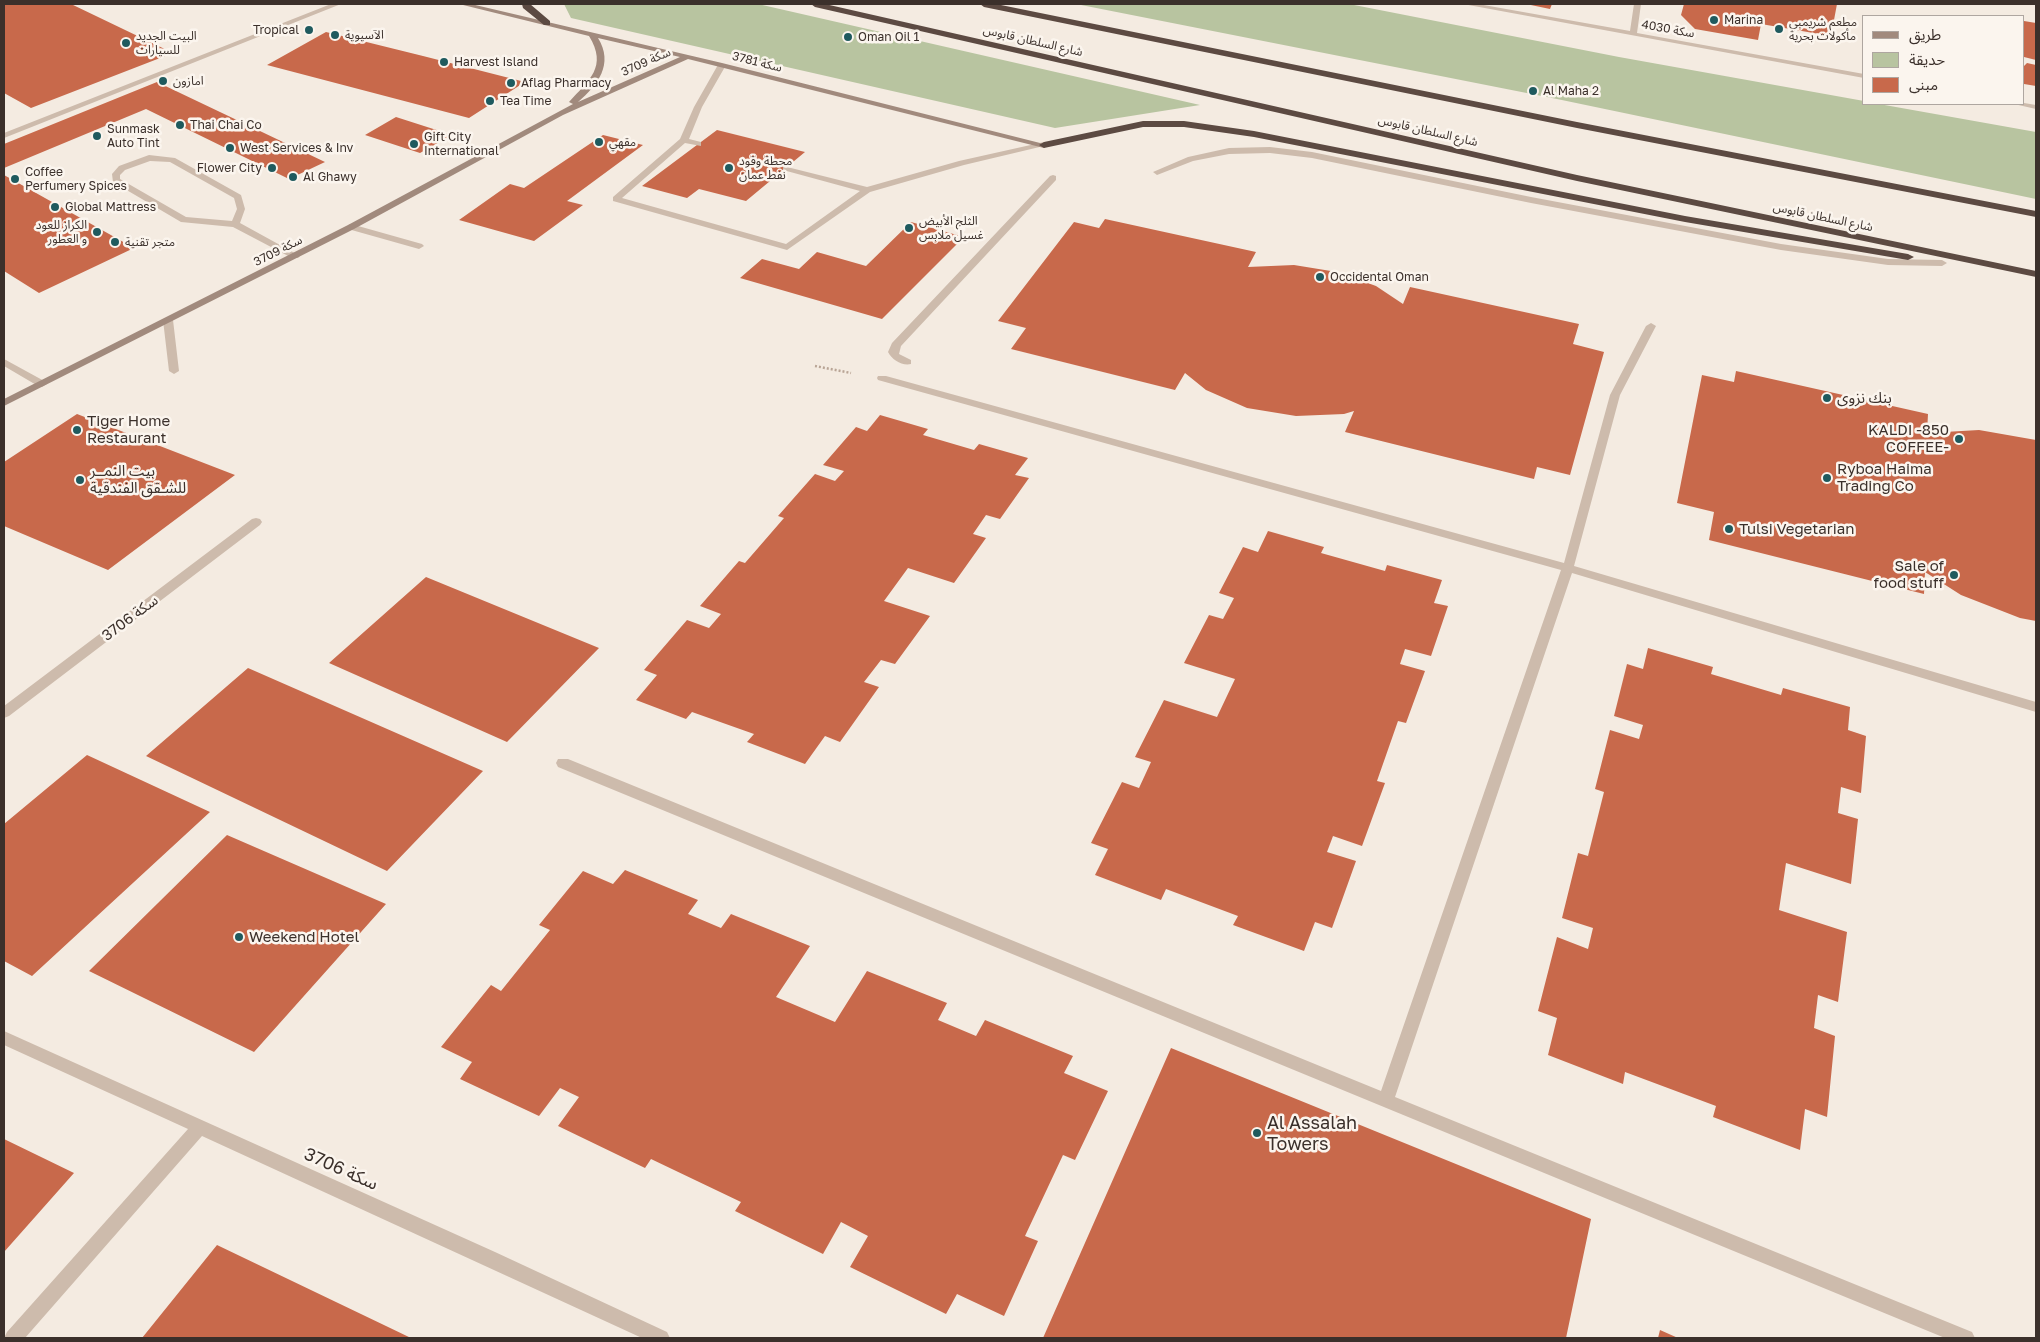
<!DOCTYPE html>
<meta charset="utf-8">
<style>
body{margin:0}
#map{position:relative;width:2040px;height:1342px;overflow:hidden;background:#f4ebe1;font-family:"Golos Text","Noto Sans Arabic",sans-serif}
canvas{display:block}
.frame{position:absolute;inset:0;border:5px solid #3b302b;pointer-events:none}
.legend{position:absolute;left:1862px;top:15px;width:162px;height:90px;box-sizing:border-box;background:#fbf5ee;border:1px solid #aea6a0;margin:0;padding:6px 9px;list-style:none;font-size:15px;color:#3b302b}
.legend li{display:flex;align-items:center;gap:10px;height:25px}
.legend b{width:25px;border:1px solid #aea6a0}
</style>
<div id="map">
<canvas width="2040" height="1342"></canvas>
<div class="frame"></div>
<ul class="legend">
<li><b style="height:6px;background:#a18a7d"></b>طريق</li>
<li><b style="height:14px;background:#b8c4a0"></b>حديقة</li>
<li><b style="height:14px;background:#c8694b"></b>مبنى</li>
</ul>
</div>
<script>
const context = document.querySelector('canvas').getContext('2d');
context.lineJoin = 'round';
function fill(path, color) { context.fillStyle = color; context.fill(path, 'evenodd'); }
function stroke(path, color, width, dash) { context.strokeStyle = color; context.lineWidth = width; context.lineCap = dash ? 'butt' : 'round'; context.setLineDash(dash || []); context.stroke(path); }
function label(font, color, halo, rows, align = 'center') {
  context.font = font + ' "Golos Text","Noto Sans Arabic",sans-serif'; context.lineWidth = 5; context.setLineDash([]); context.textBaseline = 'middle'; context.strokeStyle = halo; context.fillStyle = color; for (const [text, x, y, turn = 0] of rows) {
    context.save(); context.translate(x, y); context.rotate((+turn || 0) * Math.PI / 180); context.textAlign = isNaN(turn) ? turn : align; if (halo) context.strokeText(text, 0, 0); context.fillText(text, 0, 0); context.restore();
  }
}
fill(new Path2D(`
 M564,4H758L1200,105L1055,128L571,18Z
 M1076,4H1349L1619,57L1864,101V104H1879L2036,132V199L1557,99Z`), '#b8c4a0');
fill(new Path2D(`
 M4,4H71L173,53L31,108L4,93Z
 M1526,4H1552L1550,9Z
 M1684,4H1837L1831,36L1761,24L1758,40L1695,29L1681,15Z
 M2024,21L2036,23V60L2024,57Z
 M326,32L423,56L525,82L469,118L267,65Z
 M2027,63L2036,65V86L2024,84V66Z
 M157,82L325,162L289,179L146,109L4,168V144Z
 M396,117L452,135L420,153L365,135Z
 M717,130L805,152L746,201L699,189L687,198L642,186Z
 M603,135L643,145L567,201L583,205L534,241L459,220L510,184L524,188Z
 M4,175L134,248L39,293L4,271Z
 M1105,219L1256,252L1248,267L1294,265L1337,272L1376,286L1403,304L1410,287L1579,324L1573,344L1604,352L1570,475L1537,467L1534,479L1345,432L1354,411L1344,414L1296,416L1247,408L1206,390L1185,373L1175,390L1011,349L1026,328L998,321L1074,222L1099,228Z
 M911,222L964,237L882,319L740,278L762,259L799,269L817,252L866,266Z
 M1736,371L1928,414L1927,433L1979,430L2036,440V621L2020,618L1961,595L1925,572L1924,594L1709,540L1714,512L1677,503L1702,375L1734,382Z
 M77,414L235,475L108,570L4,526V462Z
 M880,415L928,429L923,435L974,450L979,444L1028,458L1015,475L1029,478L1000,519L986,515L973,534L986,538L954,583L908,568L884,601L930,616L895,664L881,660L864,682L879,687L840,742L825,736L805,764L747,742L754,734L692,712L686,719L636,700L657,675L644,670L687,620L709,628L721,614L700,606L739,561L745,563L784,518L778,516L815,474L835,481L844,471L823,465L856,427L867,431Z
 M1268,531L1324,547L1321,553L1385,571L1387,565L1442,580L1434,603L1448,606L1431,656L1405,649L1400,664L1425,671L1406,723L1398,721L1377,781L1385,783L1362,846L1333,836L1327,852L1356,861L1332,928L1315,922L1304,951L1233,925L1238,916L1166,889L1161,900L1095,875L1108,849L1091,843L1122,782L1139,788L1151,762L1135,757L1164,700L1217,717L1235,679L1184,663L1209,615L1223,619L1234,598L1219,593L1243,547L1258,552Z
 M426,577L599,648L507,742L329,663Z
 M1648,648L1713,667L1711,674L1781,695L1783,688L1850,707L1848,730L1866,736L1861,793L1841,787L1838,813L1858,819L1851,884L1786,863L1779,910L1847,932L1838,1002L1818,995L1814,1028L1835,1036L1827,1117L1805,1109L1800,1150L1713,1117L1716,1106L1625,1072L1623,1084L1548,1055L1557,1018L1538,1011L1557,937L1588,949L1593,928L1562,918L1578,853L1588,856L1604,792L1595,789L1610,730L1639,739L1643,725L1614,716L1627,664L1643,669Z
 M248,668L483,771L387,871L146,756Z
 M87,755L210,812L32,976L4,961V824Z
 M227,835L386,904L254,1052L89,971Z
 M625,870L698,900L688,914L721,928L731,914L810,946L776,997L835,1022L867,971L947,1003L938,1020L976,1036L985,1020L1073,1056L1064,1073L1108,1091L1075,1160L1063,1155L1025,1236L1038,1241L1004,1316L957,1294L946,1314L850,1267L868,1236L841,1222L823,1254L735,1211L741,1202L651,1159L645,1168L558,1126L579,1097L560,1088L539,1116L460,1079L472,1062L441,1047L491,985L501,991L550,930L539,925L583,871L613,884Z
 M1171,1048L1591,1219L1566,1338H1043Z
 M4,1139L74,1173L4,1252Z
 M217,1245L386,1326L411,1338H142Z
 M1660,1330L1678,1338H1658Z`), '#c8694b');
stroke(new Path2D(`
 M815,366L851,373`), '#b9a596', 2.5, [2, 2]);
fill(new Path2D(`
 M331,4H341L4,138V133Z
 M719,63L726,65L702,107L689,139L701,142V146L685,143L622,198L786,244L860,191L783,170V166L867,187L959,161L1044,142L1048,145L964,165L870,192L787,250L613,201V197L680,139L694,107Z
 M1270,147L1312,152L1531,197L1781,244L1888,259L1942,260L1947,263L1942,266L1888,265L1781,250L1531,203L1312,158L1270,153L1229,154L1193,161L1157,175L1153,172L1188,157L1229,148Z
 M149,155L175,158L241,195L245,209L240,223L300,256L298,258H292L233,227L181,222L113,182L112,174L119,166ZM150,161L170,162L234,198L237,209L232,221L186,217L120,179V175L125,170Z
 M1053,175L1056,176V180L901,346L899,354L911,360V364C902,366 892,360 888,352L892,343L1050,176Z
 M351,224L422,244L424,246L419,249L348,229V225Z
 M168,317L173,320L179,371L174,374L169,371L163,320Z
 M1651,323L1656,326L1620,395L1574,566L2036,702V712L1572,573L1395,1097L1972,1332L1975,1338H1945L558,767L556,763L558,759H568L1381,1091L1561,570L878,380L877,378L878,376H886L1564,563L1610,395L1646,326Z
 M4,359L46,382L47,384L42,387L38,386L4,366Z
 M256,518L260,519L262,522L260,525L9,716L4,718V706L252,519Z`), '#cdbbac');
fill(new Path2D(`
 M1463,4H1478L1630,31L1634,4H1641L1637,33L1864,74V78Z
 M2024,103L2036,105V109L2014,104Z
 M4,1031L495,1252L667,1332L670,1338H642L202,1136L25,1338H4L7,1332L188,1129L4,1045Z`), '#cdbbac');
fill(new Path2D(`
 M459,4H471L722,63L1048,145L1044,148L688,59L563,115L354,229L4,406V399L348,225L573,104L569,102C589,80 608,67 589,36ZM598,38L680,57L578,102C598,85 614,64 598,38Z`), '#a18a7d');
fill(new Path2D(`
 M522,4H530L550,21V25H544L523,8Z
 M811,4H825L1577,175L2036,271V277L1577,181L815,7Z
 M980,4H996L1577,122L2036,211V217L1577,128L984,7Z
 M1143,121H1184L1254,131L1685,216L1908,254L1914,257L1908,260L1685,222L1254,137L1184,127H1143L1044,148L1039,145L1044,142Z`), '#5c4a42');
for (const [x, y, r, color] of [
 [1714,20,5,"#1f5a5e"],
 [1779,29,5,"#1f5a5e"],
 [309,30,5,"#1f5a5e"],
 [335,35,5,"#1f5a5e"],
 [848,37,5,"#1f5a5e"],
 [126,43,5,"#1f5a5e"],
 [444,62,5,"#1f5a5e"],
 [163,81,5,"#1f5a5e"],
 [511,83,5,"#1f5a5e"],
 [1533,91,5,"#1f5a5e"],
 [490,101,5,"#1f5a5e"],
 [180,125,5,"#1f5a5e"],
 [97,136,5,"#1f5a5e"],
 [599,142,5,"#1f5a5e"],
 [414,144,5,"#1f5a5e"],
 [230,148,5,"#1f5a5e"],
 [272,168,5,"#1f5a5e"],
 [729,168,5,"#1f5a5e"],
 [293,177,5,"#1f5a5e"],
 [15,179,5,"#1f5a5e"],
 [55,207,5,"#1f5a5e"],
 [909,228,5,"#1f5a5e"],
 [97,232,5,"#1f5a5e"],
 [115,242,5,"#1f5a5e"],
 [1320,277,5,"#1f5a5e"],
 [1827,398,5,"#1f5a5e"],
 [77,430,5,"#1f5a5e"],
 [1959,439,5,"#1f5a5e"],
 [1827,478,5,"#1f5a5e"],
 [80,480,5,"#1f5a5e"],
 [1729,529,5,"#1f5a5e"],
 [1954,575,5,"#1f5a5e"],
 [239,937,5,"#1f5a5e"],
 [1257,1133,5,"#1f5a5e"]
]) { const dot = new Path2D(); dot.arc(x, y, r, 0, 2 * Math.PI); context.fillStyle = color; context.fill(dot); stroke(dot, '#fbf5ee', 2); }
label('12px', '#3b302b', '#fbf5ee', [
 ["Marina",1724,20],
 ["مطعم شريمبي",1789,22],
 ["مأكولات بحرية",1789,36],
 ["Tropical",299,30,"right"],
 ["الآسيوية",345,35],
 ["البيت الجديد",136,36],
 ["للسيارات",136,50],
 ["Oman Oil 1",858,37],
 ["Harvest Island",454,62],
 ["امازون",173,81],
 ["Aflag Pharmacy",521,83],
 ["Al Maha 2",1543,91],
 ["Tea Time",500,101],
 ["Thai Chai Co",190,125],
 ["Sunmask",107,129],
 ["Auto Tint",107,143],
 ["Gift City",424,137],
 ["International",424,151],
 ["مقهي",609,142],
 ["West Services & Inv",240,148],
 ["محطة وقود",739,161],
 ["نفط عمان",739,175],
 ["Flower City",262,168,"right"],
 ["Coffee",25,172],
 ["Perfumery Spices",25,186],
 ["Al Ghawy",303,177],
 ["Global Mattress",65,207],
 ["الثلج الأبيض",919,221],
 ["غسيل ملابس",919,235],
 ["الكراز للعود",87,225,"right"],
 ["و العطور",87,239,"right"],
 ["متجر تقنية",125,242],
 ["Occidental Oman",1330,277]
], 'left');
label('12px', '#3b302b', '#fbf5ee', [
 ["سكة 4030",1668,29,10],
 ["شارع السلطان قابوس",1033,41,13],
 ["سكة 3709",646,62,-24],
 ["سكة 3781",757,62,14],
 ["شارع السلطان قابوس",1428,131,13],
 ["شارع السلطان قابوس",1823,217,12],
 ["سكة 3709",278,251,-27]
]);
label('15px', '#3b302b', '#fbf5ee', [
 ["بنك نزوى",1837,398],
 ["Tiger Home",87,421],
 ["Restaurant",87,438],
 ["KALDI -850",1949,430,"right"],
 ["COFFEE-",1949,447,"right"],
 ["Ryboa Haima",1837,469],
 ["Trading Co",1837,486],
 ["بيت النمــر",90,471],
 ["للشـقق الفندقية",90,488],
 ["Tulsi Vegetarian",1739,529],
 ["Sale of",1944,566,"right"],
 ["food stuff",1944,583,"right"],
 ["Weekend Hotel",249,937]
], 'left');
label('15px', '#3b302b', '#fbf5ee', [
 ["سكة 3706",130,618,-37]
]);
label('18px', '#3b302b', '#fbf5ee', [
 ["Al Assalah",1267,1123],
 ["Towers",1267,1144]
], 'left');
label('18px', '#3b302b', '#fbf5ee', [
 ["سكة 3706",341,1169,24]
]);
</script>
